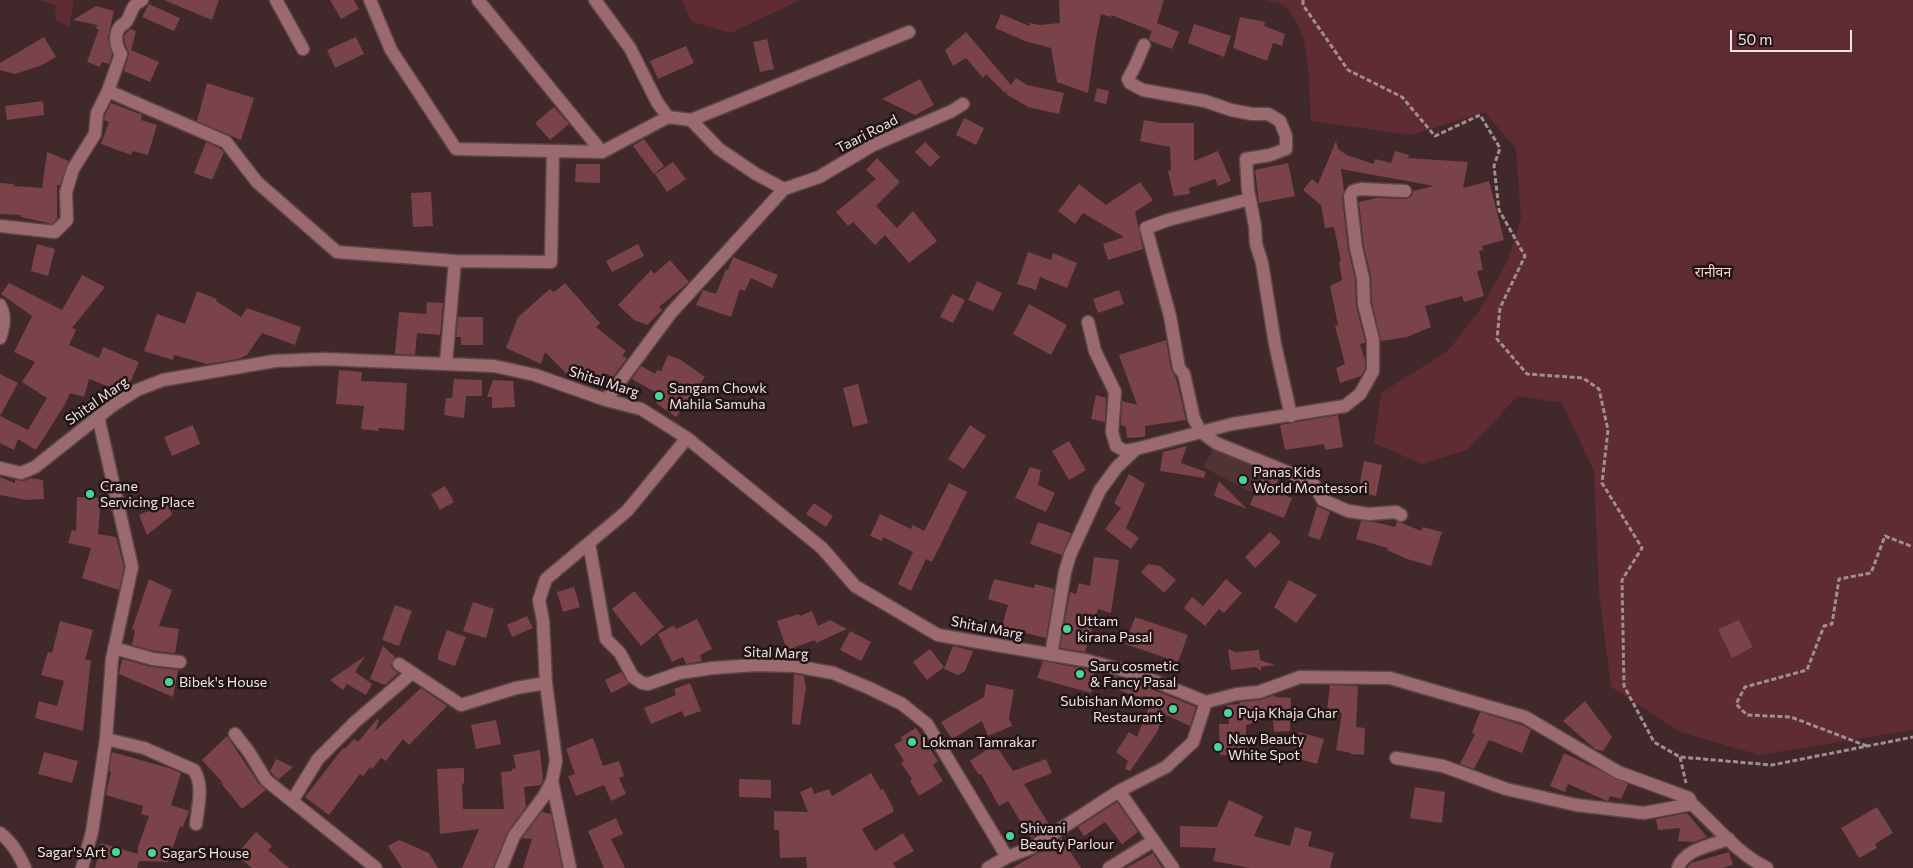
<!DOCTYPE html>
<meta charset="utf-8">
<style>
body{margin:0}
#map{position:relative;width:1913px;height:868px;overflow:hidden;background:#41282a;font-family:Commissioner,sans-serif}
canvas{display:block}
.scale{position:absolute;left:1730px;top:30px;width:122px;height:22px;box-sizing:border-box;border:2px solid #f4e3e4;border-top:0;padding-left:6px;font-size:15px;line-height:18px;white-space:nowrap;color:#f4e3e4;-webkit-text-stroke:4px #201415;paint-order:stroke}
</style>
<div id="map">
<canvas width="1913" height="868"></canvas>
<div class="scale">50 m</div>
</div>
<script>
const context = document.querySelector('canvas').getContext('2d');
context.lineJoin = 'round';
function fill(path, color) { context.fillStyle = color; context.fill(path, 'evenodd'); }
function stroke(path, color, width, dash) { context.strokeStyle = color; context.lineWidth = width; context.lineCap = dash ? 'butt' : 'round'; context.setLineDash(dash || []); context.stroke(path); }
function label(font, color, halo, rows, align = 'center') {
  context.font = font + ' Commissioner,"Noto Sans Devanagari",sans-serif'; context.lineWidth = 5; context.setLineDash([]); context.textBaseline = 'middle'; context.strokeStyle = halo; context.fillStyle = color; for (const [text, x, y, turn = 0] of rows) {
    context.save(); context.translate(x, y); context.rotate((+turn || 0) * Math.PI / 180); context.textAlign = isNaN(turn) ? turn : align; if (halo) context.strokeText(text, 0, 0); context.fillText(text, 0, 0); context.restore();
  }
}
fill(new Path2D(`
 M1215,446L1265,465L1252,493L1203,467Z`), '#513235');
fill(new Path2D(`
 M38,0H74L69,27L55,19L56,5Z
 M682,0H800L731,33L692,22Z
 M1266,0H1913V730L1759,755L1680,732L1611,687L1599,593L1594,471L1562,403L1518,396L1467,450L1422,464L1374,443L1381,393L1449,350L1481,308L1508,260L1521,218L1516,149L1485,112L1411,135L1311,121C1308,85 1313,32 1284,6C1280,2 1272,2 1266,0Z`), '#5e2c32');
fill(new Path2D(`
 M164,0H219L212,20Z
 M330,0H354L359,9L341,19Z
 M1059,0H1164L1157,23L1179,32L1172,49L1151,41L1149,39L1152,31L1111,15V17L1101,14L1096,38L1088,93L1057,82L1051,48L1025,41L995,28L1001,14L1029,26L1030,23L1039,25L1060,23Z
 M149,4L180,18L174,31L142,17Z
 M96,6L114,11L108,37L112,55L109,64L102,62L100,67L87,62L99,29H96L97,25L73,20Z
 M1240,17L1265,22L1264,26L1285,34L1282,46L1273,43L1267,61L1233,48Z
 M1194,24L1231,36L1224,57L1188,43Z
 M130,29L136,31L131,50L159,62L150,82L124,71L129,54L125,43L124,36Z
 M966,32L1011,85L1016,78L1027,85L1064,93L1059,114L1028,107L1006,94L1008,90L1005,93L986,74L983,78L966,58L953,66L945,50Z
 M44,37L56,57L42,65L15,74L0,70V63Z
 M356,37L364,54L335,68L327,50Z
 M767,39L774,69L760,72L753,42Z
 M686,46L694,63L658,79L650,61Z
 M920,79L934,105L915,115L882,99Z
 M207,83L254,98L241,140L197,121Z
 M1097,88L1109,91L1106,104L1094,101Z
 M43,101L44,115L7,120L5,106Z
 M111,103L142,115L141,120L157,125L148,155L132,151L131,155L101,144L109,122L104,120L105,115Z
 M554,107L569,124L550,140L535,123Z
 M964,118L984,128L976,145L956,135Z
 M1144,120L1161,123H1194V161L1218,151L1231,181L1218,186L1215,179L1189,188L1190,194L1174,196L1168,171L1171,170L1170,147L1140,141Z
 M644,139L664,166L654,174L633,146Z
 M1336,141L1338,149L1347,155L1373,164L1375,159L1391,163L1395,151L1409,155L1408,158L1468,162L1463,188L1489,181L1504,240L1482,246L1483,250L1479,251L1483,270L1477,271L1484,296L1464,302L1462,296L1425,306L1431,327L1407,337L1381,341L1372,303L1371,276L1364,247L1359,202L1377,198L1405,199L1412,196L1413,191L1434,186L1341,169L1344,190L1342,197L1348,249L1355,279L1356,306L1365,341V343L1360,344L1365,360V369L1361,376L1340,383L1336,368L1345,364L1335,326L1338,325L1330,286L1342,280L1339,261H1341L1334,227L1325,228L1321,205L1303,190L1312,179L1318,184Z
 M206,142L221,149L224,152L212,180L194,173Z
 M925,142L940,157L930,167L915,152Z
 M47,152L69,161L60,185H57V219L52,224L21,217V215L0,214V183L14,184V186L42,188Z
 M877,158L900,182L876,206L897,228L913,211L937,241L909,263L885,235L875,245L853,222L848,226L836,212L876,179L866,170Z
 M673,162L686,179L667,192L655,174Z
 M1288,163L1295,196L1259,203L1255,170Z
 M576,164H600V183L575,182Z
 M1140,182L1153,200L1135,212L1143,249L1108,260L1103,244L1124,237L1083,213L1075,224L1058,211L1079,184L1106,205Z
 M431,192L433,226L413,227L411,193Z
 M37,244L55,249L48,276L31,271Z
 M638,244L644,256L612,272L606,261Z
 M1028,252L1051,260L1053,253L1077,263L1067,288L1040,277L1036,290L1017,284Z
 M733,257L778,275L772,288L751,278L745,291L740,289L731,317L696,305L703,290L716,294L726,269L728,270Z
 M670,260L689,282L659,307L662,310L647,325L634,320L618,305L651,270L654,274Z
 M82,275L105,287L72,328L76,330L69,345L99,358L103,347L139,362L129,385L121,391L89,379L84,397L70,393L64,406L36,450L18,439L14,450L0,443V416L28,430L47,398L22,382L35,362L14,352L32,316L1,294L9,283L62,310Z
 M977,281L1002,293L993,311L968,300Z
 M565,283L600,323L596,327L626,351L622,356L627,358L613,377L607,374L600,386L566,373L545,352L541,364L506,348L518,317L550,289L554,292Z
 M1119,290L1124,304L1098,313L1093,299Z
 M197,291L217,299L216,301L241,317L247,308L301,327L295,345L262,333L247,355L238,359L207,364L174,355L173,360L144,351L157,314L185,324Z
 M952,294L965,300L953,323L940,317Z
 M427,302L443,303L440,335L417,333L415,355L395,354L399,312L426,314Z
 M1029,304L1067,325L1051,355L1013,334Z
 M458,317H483V345H461V337H456Z
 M1166,340L1171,369L1176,378L1186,420L1145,426V437L1127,438L1126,427L1121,425L1122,401L1137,405L1119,355Z
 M668,355L681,360L705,377L676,417L656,403L660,395L632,379L641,366L655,374L657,370L661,371Z
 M339,370L362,372L361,381L407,383L404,430L379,428L378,431L361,429L364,406L336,404Z
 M0,374L18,383L0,416Z
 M454,379L482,380V396H466L464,418L444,415L446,398H452Z
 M493,380L513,381L515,407L492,408V397H487Z
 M858,384L868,423L853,427L843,388Z
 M1096,395L1106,398L1105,422L1091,419Z
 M1338,415L1343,447L1325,450L1324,444L1285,450L1280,425Z
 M193,425L200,444L172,456L164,437Z
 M970,425L986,436L964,469L948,459Z
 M1069,441L1086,470L1069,480L1052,451Z
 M1187,446L1181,463L1206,472L1204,478L1160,471L1163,452Z
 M1364,461L1382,465L1376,496L1358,492Z
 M1030,467L1041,470L1038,485L1055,493L1046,512L1015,498Z
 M1264,472L1279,478L1276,484L1288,489L1286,496L1292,498L1284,518L1250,505Z
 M1129,474L1145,484L1126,528L1139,538L1131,549L1105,529L1121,508L1114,503Z
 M0,477L15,483V480L24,481L31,478L43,480L44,499L26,500L0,495Z
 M1219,481L1247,509L1214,496Z
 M949,483L967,492L932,562L926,559L911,591L898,584L913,552L883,537L882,541L870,536L880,514L911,529L913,525L924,531Z
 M445,486L454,502L440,510L431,494Z
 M77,497L101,498L98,534L116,537L124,567L119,590L82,578L91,548L68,543L72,530L76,531Z
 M168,503L172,515L147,535L139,515Z
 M814,503L833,516L826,527L806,514Z
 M1317,506L1330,512L1320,540L1308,536Z
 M1361,521L1375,522L1395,527L1397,522L1402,523L1421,531L1423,527L1442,532L1431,566L1407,559L1387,550L1388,548L1356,539Z
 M1038,522L1071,533L1062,555L1030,544Z
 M1270,532L1281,542L1255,568L1245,557Z
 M1094,557L1119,560L1111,613L1098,609L1085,652L1060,648L1070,592L1076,594L1079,583L1090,586Z
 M1148,564L1160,566L1176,580L1164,593L1141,572Z
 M149,579L172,590L159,626L179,629L175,653L155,651L132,645L135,630L132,629Z
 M994,579L1034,588L1035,584L1054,589L1046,638L1021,632V635L1001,630L1008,605L988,599Z
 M1226,579L1242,593L1224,613L1219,609L1205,626L1184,608L1192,597L1203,606Z
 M1289,580L1317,595L1296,623L1274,607Z
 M574,587L580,607L563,612L557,592Z
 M634,591L664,627L641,646L612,609Z
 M473,602L494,609L486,638L463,631Z
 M395,605L412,611L399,646L382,640Z
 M812,611L818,626L830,620L847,629L816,643L815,640L787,650L777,621L799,614L800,616Z
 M527,616L533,628L512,637L507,625Z
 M1135,617L1188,635L1178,662L1125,644Z
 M697,619L712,649L700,655L702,661L686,664L683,657L672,662L658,634L674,625L676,629Z
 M1739,620L1753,647L1732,658L1718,629Z
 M60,621L93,630L85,660H91L83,731L35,718L39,701L57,706L64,681L41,675L48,652L52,653Z
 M447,630L466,637L455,666L438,660V655Z
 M850,631L871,642L861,661L840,650Z
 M383,646L395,657L391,664L392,668L398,673L385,685L370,679Z
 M953,646L973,651L965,671L958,675L944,669Z
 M930,649L944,667L927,680L913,662Z
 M1228,649L1238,653L1237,652L1259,650L1260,660L1275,665L1261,667V671L1256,667L1231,670Z
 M365,656L355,672L372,684L366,695L347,684L343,690L330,680Z
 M122,659L151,667L178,670L173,697L119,674Z
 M1043,661L1096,671L1091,693L1037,678Z
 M621,672L629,684L611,693L605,680Z
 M794,674L804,676L806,688L800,725L792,724Z
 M1114,676L1134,682L1196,707L1190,726L1164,714L1157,732L1130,771L1125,769L1128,761L1116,752L1129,732L1137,737L1151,702L1111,687Z
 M690,683L701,711L684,717L682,711L651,724L644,708L676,695L674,689Z
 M986,684L1014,690L1009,718L1012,726L988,736L982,721L952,739L941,722L984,697Z
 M1330,685L1358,686L1356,727L1365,728L1364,755L1351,754V753L1336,750L1342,713L1327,711Z
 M421,688L447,706L409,745L403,739L386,761L381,758L372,769L370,767L363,776L360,774L329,815L305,797L343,748L345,749L354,739L358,742L377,719L379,720L375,731Z
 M1275,695V697L1291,698L1290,731L1274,732L1273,717L1246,725V755H1220L1219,724H1229L1227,705L1240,704L1239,702L1260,700Z
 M1585,701L1612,737L1603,751L1595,749L1563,721Z
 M1480,712L1522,725L1531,730L1522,753L1489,740L1474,769L1460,764L1475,734L1472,733Z
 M496,720L501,744L476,749L471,725Z
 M916,728L938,761L933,765L943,781L919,796L910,781L912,779L901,763L904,761L894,745L902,740L901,737Z
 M1299,732L1324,739L1317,764L1292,757Z
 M227,736L259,784L266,790L242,809L220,782L224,784L202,760Z
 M593,738L603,766L619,761L624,776L619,778L626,794L611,801L604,785L576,796L568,776L575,774L566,749Z
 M995,744L1013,771L1046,759L1052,773L1024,784L1050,826L1031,838L1008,801L999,806L981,774L979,775L970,761Z
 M540,750L543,780L541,785L524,787L526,807L507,833L493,868H462L479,829L440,834L437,769L464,768V783L462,784L463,809H504L501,772L512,771V769L516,768L513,755Z
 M44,752L78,761L72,783L38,774Z
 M112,752L169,768L181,773L171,805L189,811L183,827L180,826L168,862L139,861L137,868H95L101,843L138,854V847L149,816L141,814L143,806L106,795L111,772L109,771Z
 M1564,753L1628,784L1621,799L1610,796L1608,801L1605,800L1568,784L1565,792L1550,786Z
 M276,759L293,767L278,780L270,771Z
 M871,773L881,790L883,789L893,807V812L862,829L875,851L903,833L914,851L893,863L896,868H807L806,857L780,858L779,830H774V811L808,812L800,792L812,787L814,794L829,789L832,796Z
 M739,779L771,780V798L739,797Z
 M1415,787L1445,792L1442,823L1410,818Z
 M1229,800L1263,816L1254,836L1290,846L1295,827L1312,832L1308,846L1334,853L1330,868H1250L1213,861L1216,848L1180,847V826L1217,827Z
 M1117,802L1138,832L1122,844L1105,822L1084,836L1078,827Z
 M1877,807L1893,833L1875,844L1877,848L1859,858L1841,828Z
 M542,812L551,814L562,868H523L532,839L522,838Z
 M1687,813L1707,837L1694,842L1678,841L1680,828L1658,830L1656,819Z
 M616,818L623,834L611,839L625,868H604L588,831Z
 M256,832L272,846L268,850L289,868H252L236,855Z
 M1061,838L1081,868H1012L1035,855Z
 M399,840L429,853L438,868H402L388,846Z
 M1729,852L1733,865L1723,868H1687L1691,863Z
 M1153,853L1162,868H1126Z`), '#7a4349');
const minor = new Path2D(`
 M276,0L303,49
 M370,0L391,50L456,149L553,151
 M478,0L602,152
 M1144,45L1135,66L1128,79L1130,83L1143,90L1205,101L1231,110L1252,114H1268L1280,121L1286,136V149L1270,155L1246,159L1248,190L1255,226L1256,244L1262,263L1275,344L1291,416
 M108,91L226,142L257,182L337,252L455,261L551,262L553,151L602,152L668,117L657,102L630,48L595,0
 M668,117L691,120L909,32
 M691,120L719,149L756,174L784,189
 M784,189L819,177L873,145L952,111L963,104
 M1250,199L1168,220L1146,228L1170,316L1179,368L1184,374L1194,419L1201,432L1216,443L1312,482L1323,500L1348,511L1369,514L1396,512L1401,515
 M0,226L55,232L67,220L66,192L73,169L95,134L97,113L108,91L121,54C116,47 114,36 119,28C121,25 124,24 126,22C133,13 129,7 142,0
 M0,305C6,316 4,326 0,338
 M1088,322L1095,351L1115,392L1112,432L1116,446L1125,451L1136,449
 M446,363L455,261
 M606,400L671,313L784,189
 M0,468L21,473L35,467L112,406L137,390L163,380L275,361L324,359L494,366L535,375L606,400L641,409L687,438L822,548L855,586L938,635L1089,661L1137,674L1206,702
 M589,543L606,639L620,653L633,677L642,683L648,684L679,673L713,668L757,665L795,666L833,673L869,688L902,704L927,724L1007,857
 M114,648L153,659L180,662
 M1051,655L1065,572L1070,555L1100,490L1117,467L1136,449L1232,424L1345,406L1360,394L1373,371V340L1364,304L1363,278L1356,248L1350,196L1353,191L1361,189L1405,191
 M399,664L461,705L516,688L546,683
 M1206,702L1237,694L1259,692L1300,677L1390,678L1525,717L1618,772L1689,798L1692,804C1715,825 1739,855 1767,868
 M235,734L249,752L266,780L292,801
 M106,739L144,748L194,770C204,786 198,806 196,824
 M1396,758L1443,766L1506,789L1576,805L1644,813L1692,804
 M552,781L570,868
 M1119,791L1173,868
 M0,833C12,842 19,854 25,868
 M82,868L92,832L106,739L112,659L132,567L98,416
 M376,868L292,801L318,759L355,722L412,673
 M501,868L514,836L544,796L552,781L556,761L546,683L543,621L539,600L546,579L627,511L687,438
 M988,868L1007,857L1031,848L1119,791L1166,767L1193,742L1206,702
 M1109,868L1153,841
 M1678,868C1684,849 1713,845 1729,839`);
stroke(minor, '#5e4648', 15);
stroke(new Path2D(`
 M1303,0V5L1348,70L1402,97L1435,136L1480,115L1500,148L1494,166L1499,210L1525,256L1500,308L1497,339L1527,374L1583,378L1599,389L1608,430L1602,483L1642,548L1622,580L1624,686L1654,742L1680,757L1772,765L1913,737
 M1867,746L1791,717L1747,715L1736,704L1745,687L1807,670L1824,626L1832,624L1839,579L1871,573L1885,536L1913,547
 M1680,757L1686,783`), '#a28d8f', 3, [5, 2.5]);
stroke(minor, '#9a6a6e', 12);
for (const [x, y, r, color] of [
 [659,396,5,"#47d49d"],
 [1243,480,5,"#47d49d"],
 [90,494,5,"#47d49d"],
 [1067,629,5,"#47d49d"],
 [1080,674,5,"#47d49d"],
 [169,682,5,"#47d49d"],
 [1173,709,5,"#47d49d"],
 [1228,713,5,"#47d49d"],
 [912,742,5,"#47d49d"],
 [1218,747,5,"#47d49d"],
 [1010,836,5,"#47d49d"],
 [116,852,5,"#47d49d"],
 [152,853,5,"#47d49d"]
]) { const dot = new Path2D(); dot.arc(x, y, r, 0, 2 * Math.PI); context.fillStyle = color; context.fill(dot); stroke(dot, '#201415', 2); }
label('14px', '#f4e3e4', '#201415', [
 ["Taari Road",867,134,-27],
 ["Shital Marg",604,382,18],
 ["Shital Marg",97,401,-35],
 ["Shital Marg",987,628,11],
 ["Sital Marg",776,653,2]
]);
label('14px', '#f7d2d4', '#201415', [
 ["रानीवन",1713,272]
]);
label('14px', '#f4e3e4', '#201415', [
 ["Sangam Chowk",669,388],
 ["Mahila Samuha",669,404],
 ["Panas Kids",1253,472],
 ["World Montessori",1253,488],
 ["Crane",100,486],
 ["Servicing Place",100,502],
 ["Uttam",1077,621],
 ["kirana Pasal",1077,637],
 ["Saru cosmetic",1090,666],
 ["& Fancy Pasal",1090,682],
 ["Bibek's House",179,682],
 ["Subishan Momo",1163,701,"right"],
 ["Restaurant",1163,717,"right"],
 ["Puja Khaja Ghar",1238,713],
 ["New Beauty",1228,739],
 ["White Spot",1228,755],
 ["Lokman Tamrakar",922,742],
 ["Shivani",1020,828],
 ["Beauty Parlour",1020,844],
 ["Sagar's Art",106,852,"right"],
 ["SagarS House",162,853]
], 'left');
</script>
